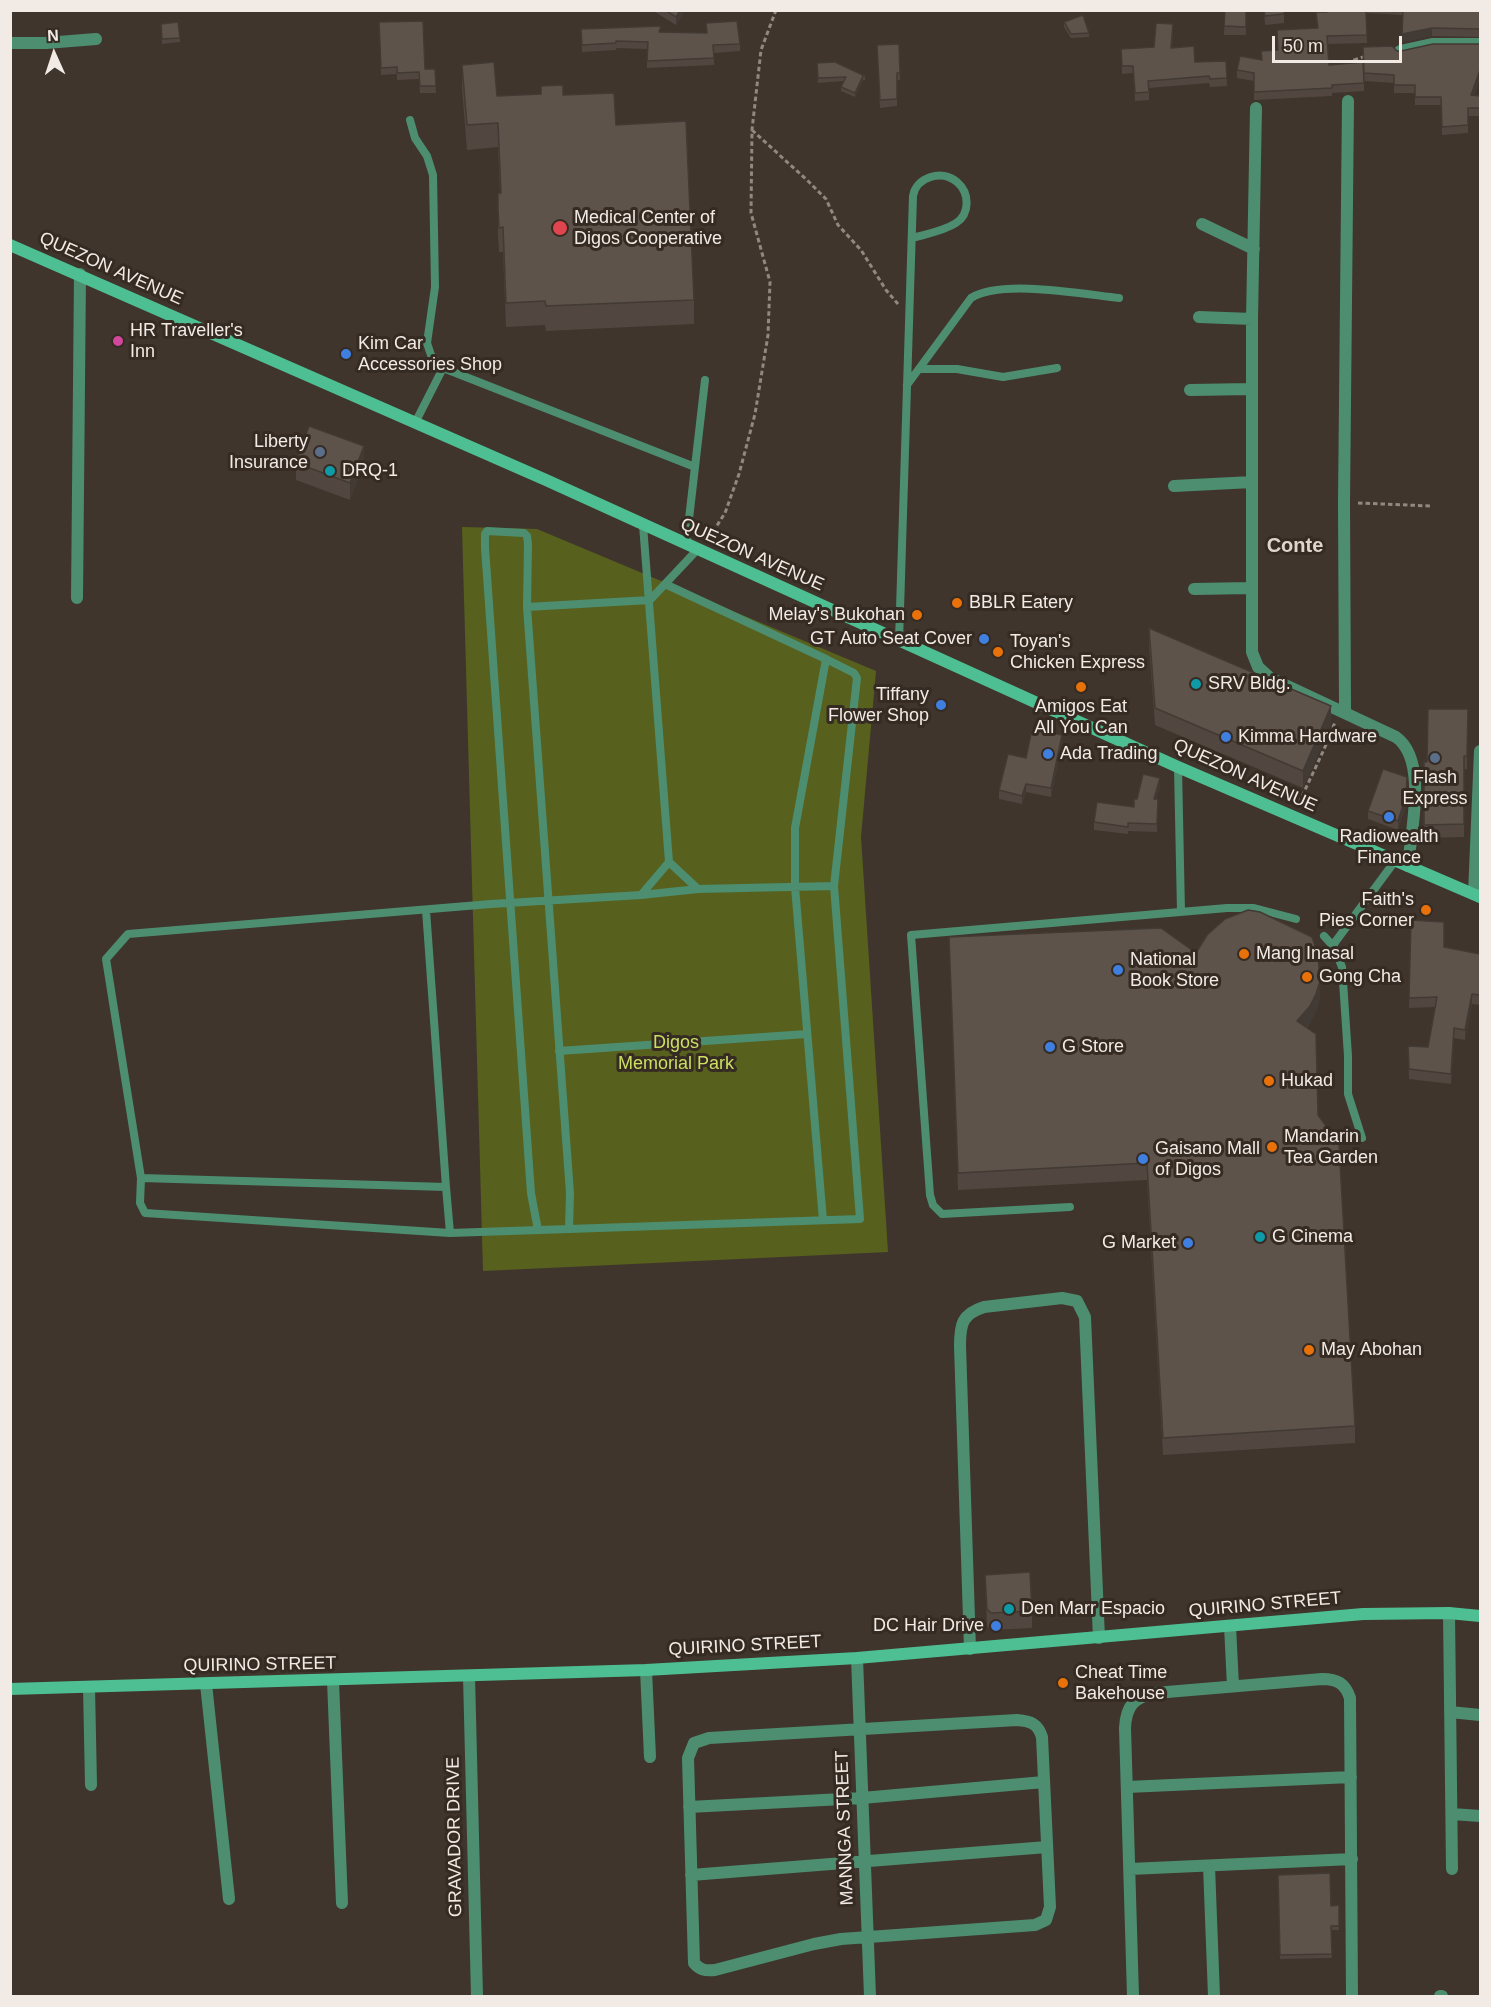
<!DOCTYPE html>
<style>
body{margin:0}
#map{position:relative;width:1491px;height:2007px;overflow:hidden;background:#3f352d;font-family:Arial,sans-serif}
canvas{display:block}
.frame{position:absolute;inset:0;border:12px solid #f1eae5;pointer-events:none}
.north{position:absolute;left:24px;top:24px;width:60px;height:60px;-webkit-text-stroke:4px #352b23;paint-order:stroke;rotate:357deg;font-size:16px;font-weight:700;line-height:24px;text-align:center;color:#f1eae5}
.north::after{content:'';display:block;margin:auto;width:21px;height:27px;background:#f1eae5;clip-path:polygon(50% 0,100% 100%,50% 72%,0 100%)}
.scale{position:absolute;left:1272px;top:36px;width:130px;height:27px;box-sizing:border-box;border:3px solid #f1eae5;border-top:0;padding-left:8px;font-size:18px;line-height:21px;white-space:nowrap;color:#f1eae5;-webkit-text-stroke:4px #352b23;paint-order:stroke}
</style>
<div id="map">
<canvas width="1491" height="2007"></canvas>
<div class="frame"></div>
<div class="north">N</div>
<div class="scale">50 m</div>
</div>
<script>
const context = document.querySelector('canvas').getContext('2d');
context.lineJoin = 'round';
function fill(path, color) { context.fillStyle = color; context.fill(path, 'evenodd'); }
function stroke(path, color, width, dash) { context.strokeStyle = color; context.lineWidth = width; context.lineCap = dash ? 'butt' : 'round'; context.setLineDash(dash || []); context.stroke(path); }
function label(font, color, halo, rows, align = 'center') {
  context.font = font + ' Arial,sans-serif'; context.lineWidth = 6; context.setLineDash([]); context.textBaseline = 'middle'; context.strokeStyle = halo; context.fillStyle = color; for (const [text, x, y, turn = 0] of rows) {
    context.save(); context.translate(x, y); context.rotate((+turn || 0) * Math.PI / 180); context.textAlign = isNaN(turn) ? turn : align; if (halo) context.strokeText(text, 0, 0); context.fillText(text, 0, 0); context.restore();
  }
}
fill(new Path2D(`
 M462,527L537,529L876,671L861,837L888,1252L483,1271Z`), '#57611d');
stroke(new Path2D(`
 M1349,66L1354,60L1366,56
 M752,130L808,181L826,199L838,225L861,250L886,290L898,304
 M1358,503L1431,506
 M709,538L725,513L739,474L755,414L768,335L770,282L751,213L752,130L761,50L776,10
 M1299,803C1311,776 1325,750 1335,722`), '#908881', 3, [4.5, 3]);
stroke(new Path2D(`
 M410,120L415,138L427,156L433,175L435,287L427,343L431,355L443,368L695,467
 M920,369H957L1003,377L1057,368
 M907,385L971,298C1001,279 1082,294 1119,298
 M415,423L443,368
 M643,525L669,862
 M686,545L705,380
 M527,607L650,600L697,550
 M899,641L913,196C916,177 942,169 957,182C970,193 970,214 956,223C944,231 926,234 912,238
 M1178,767L1181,912
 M641,895L698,889
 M426,910L446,1187L141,1178L106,959L128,934L491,904L641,895L669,862L698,889L834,886
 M1324,936L1334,947L1342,967L1348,1056V1094L1362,1138
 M1333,945L1395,861
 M559,1051L807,1034
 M141,1178L140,1203L145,1213L450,1233L446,1187
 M1070,1207L942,1214L933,1205L930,1195L911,935L1227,908H1254L1296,919
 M823,1220L795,887V828L826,659
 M538,1230L531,1193L485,548V534L487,531L524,533L527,536L528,544L527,607L570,1193L569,1229L860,1219L834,886L857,678L854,673L826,659L665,584
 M450,1233L569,1229`), '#4d8e71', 8);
stroke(new Path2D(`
 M10,43H46L96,39
 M1400,51L1432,44H1480
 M1256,108L1252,319V652L1258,667L1270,678L1396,737C1428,760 1411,830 1408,866
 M1202,224L1254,249
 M1199,317L1252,319
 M1190,390L1252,389
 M1174,486L1252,482
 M1194,589L1251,588
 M77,598L80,274
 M1345,711L1344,502L1348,101
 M1474,894L1480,751
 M1449,1613L1452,1869
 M1230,1626L1233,1686
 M970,1649L960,1346C960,1324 962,1314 984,1307L1062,1298L1077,1301L1085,1317L1099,1638
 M857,1658L870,1996
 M646,1670L650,1757
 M469,1676L477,1996
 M333,1681L342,1903
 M206,1684L229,1899
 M89,1687L91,1785
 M1450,1712L1480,1715
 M1017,1720C1031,1721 1038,1724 1042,1737L1050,1907L1046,1920L1035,1925L841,1939L814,1944L715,1970C705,1971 700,1970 694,1963L688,1758L694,1743L709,1738Z
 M1127,1787L1351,1777
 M689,1807L862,1798L1044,1782
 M1452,1814L1480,1816
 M1209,1866L1214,1996
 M1130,1869L1352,1859
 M691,1875L1047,1847
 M1133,1996L1125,1728C1126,1706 1134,1697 1155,1693L1322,1679C1337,1679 1345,1683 1350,1698L1352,1996
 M1440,1996H1442`), '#4d8e71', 12);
stroke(new Path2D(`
 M10,245L546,480L1178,767L1480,897
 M10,1689L646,1670L857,1658L1363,1614L1449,1613L1480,1616`), '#4ebf92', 12);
fill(new Path2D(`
 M652,10H683V14L676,25Z
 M1225,10H1246V35H1224Z
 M1264,10H1284V23L1265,25Z
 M1327,10H1480V37L1432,36L1402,42L1403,15L1366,13L1367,43L1328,44L1329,65L1364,83V91L1332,93V96L1254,100V81L1237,78V70L1262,60L1261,51L1278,50L1317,28L1316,12H1327Z
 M379,22L425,69H435L436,93H420L419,79L397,80V74L381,75Z
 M1064,22L1089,33V37L1071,38L1064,27Z
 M161,28L180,38V42L162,44Z
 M581,29L661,32L740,44V51L714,53V65L647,68V49L616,48V50L582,52Z
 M1173,31L1172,48L1195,62L1226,61L1227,86L1210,87L1209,83L1149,88V100L1135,101L1133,73L1122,74L1121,49L1154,47Z
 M899,44L900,80H897V106L880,108L877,53Z
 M1480,44V78L1474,95L1480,96V116H1468V133L1442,135L1441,105H1415V93H1394V83L1364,81L1363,47L1401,51Z
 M817,63L865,76V80H863L855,97L841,91V87L843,81L818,83Z
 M462,65L497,96L563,95L616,125L694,300V324L546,331L545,325L506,327L503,252H499L498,235V193H500L498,147L467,150L462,89Z
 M296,463H364L350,500L296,480Z
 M1149,628L1331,724L1303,788L1155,725L1149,645Z
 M1468,709L1467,769H1464V837L1424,838V762H1427Z
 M1062,744L1051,797L1026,792L1022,804L999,799V790L1026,758Z
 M1160,786L1156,799H1158L1157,832L1128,831V834L1094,830V822L1134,807L1137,799Z
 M1406,805L1398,830L1368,819V811Z
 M1411,920L1444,947L1480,954V1005L1472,1004L1465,1040L1454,1038L1451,1084L1409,1079L1408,1046L1428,1047L1436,1007L1409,1008Z
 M949,937L1196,953L1320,998L1316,1011L1310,1023L1307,1028L1318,1115L1355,1426V1443L1163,1455L1147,1180L958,1190Z
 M985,1575L1032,1611V1628L991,1630L987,1626Z
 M1278,1875L1331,1906L1339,1905V1930H1331L1332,1958L1280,1959Z`), '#514740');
fill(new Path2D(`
 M680,10H683V14L676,25V17Z
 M1432,28V36L1402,42V34Z
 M1480,70V78L1471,103V95Z
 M863,76V80L855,97V93Z
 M364,446V463L350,500V483Z
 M1331,706V724L1303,788V771Z
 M1062,735V744L1051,797V788Z
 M1407,777L1406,805L1398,830V821Z
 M1160,778V786L1154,807V799Z
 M1026,784V792L1022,804V796Z
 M1320,981V998L1316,1011L1310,1023L1297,1038V1021Z
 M1472,994V1004L1465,1040V1030Z`), '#423a34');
const building = new Path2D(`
 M665,10H680L676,17Z
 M1225,10H1246V27L1224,26Z
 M1264,10H1284V14L1265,16Z
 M1327,10H1366L1367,35L1327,36L1329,65L1363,62L1364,83L1332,85V88L1254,92V73L1237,70L1240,56L1262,60L1261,51L1278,50L1277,30L1318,28L1316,12H1327Z
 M1403,10H1480V29L1432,28L1402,34Z
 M1083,15L1089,33L1071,34L1064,22Z
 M423,21L425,69H435L436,86H420L419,72L397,73V67L381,68L379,22Z
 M737,21L740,44L713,45L714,58L647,61L648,42L616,41V43L582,45L581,29L661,26L659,32L707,33L706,23Z
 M178,22L180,38L162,39L161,24Z
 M1156,23L1173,24L1171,48L1194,46L1195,62L1226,61L1227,78L1210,79L1209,76L1148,81L1149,92L1135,93L1133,66H1122L1121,49L1154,47Z
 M899,44L900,73H897V99L880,100L877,45Z
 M1433,44H1480V70L1471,95L1480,96V108H1468V125L1442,127L1441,97H1415V85H1394V75L1364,73L1363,47L1392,46L1397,51H1401Z
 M494,62L497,96L541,94V86L563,85V95L614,93L616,125L686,121L694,300L546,306L545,301L506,303L503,227L499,228L498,210V193H501L498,123L467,125L462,65Z
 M835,62L865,76H863L855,93L841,87L846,77L818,78L817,63Z
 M309,426L364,446L350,483L296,463Z
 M1149,628L1331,706L1303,771L1155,708Z
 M1428,709H1468L1467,756H1464V824L1424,825V762H1427Z
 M1032,729L1062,735L1051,788L1026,784L1022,796L999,790L1008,754L1026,758Z
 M1383,769L1407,777L1406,796L1398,821L1368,811Z
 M1143,774L1160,778L1154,799H1158L1157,824L1128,823V827L1094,822L1097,802L1134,807V799H1137Z
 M1248,910L1260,912L1312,937L1318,955L1320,981L1316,994L1310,1006L1297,1021L1316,1034L1318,1115L1339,1144L1355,1426L1163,1438L1147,1163L958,1173L949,937L1161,928L1196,953L1207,935L1225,919Z
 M1411,920L1444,922V947L1480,954V995L1472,994L1465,1030L1454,1028L1451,1074L1409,1069L1408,1046L1428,1047L1437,997L1409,998Z
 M1030,1572L1032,1611L991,1613L987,1609L985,1575Z
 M1330,1873L1331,1906L1339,1905V1926H1331L1332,1954L1280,1955L1278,1875Z`);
fill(building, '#5e534b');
stroke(building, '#423a34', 1.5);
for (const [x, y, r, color] of [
 [560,228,8,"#e0444e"],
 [118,341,6,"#d1479c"],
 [346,354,6,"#3f7fe0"],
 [320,452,6,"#5c6f8a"],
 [330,471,6,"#0f9aa8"],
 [957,603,6,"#e8710a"],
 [917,615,6,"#e8710a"],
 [984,639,6,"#3f7fe0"],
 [998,652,6,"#e8710a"],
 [1196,684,6,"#0f9aa8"],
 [1081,687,6,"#e8710a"],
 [941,705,6,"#3f7fe0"],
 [1226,737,6,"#3f7fe0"],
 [1048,754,6,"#3f7fe0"],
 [1435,758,6,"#5c6f8a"],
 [1389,817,6,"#3f7fe0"],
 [1426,910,6,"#e8710a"],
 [1244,954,6,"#e8710a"],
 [1118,970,6,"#3f7fe0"],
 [1307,977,6,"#e8710a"],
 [1050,1047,6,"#3f7fe0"],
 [1269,1081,6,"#e8710a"],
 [1272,1147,6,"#e8710a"],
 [1143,1159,6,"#3f7fe0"],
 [1260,1237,6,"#0f9aa8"],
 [1188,1243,6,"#3f7fe0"],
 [1309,1350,6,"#e8710a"],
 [1009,1609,6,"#0f9aa8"],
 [996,1626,6,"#3f7fe0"],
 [1063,1683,6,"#e8710a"]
]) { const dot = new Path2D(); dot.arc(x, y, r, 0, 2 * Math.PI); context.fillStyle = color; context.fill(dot); stroke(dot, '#352b23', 2); }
label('18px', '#f1eae5', '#352b23', [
 ["Medical Center of",574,218],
 ["Digos Cooperative",574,239],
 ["HR Traveller's",130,331],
 ["Inn",130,352],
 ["Kim Car",358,344],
 ["Accessories Shop",358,365],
 ["Liberty",308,442,"right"],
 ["Insurance",308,463,"right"],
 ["DRQ-1",342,471],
 ["BBLR Eatery",969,603],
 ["Melay's Bukohan",905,615,"right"],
 ["GT Auto Seat Cover",972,639,"right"],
 ["Toyan's",1010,642],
 ["Chicken Express",1010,663],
 ["SRV Bldg.",1208,684],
 ["Tiffany",929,695,"right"],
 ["Flower Shop",929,716,"right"],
 ["Amigos Eat",1081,707,"center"],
 ["All You Can",1081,728,"center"],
 ["Kimma Hardware",1238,737],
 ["Ada Trading",1060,754],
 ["Flash",1435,778,"center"],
 ["Express",1435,799,"center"],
 ["Radiowealth",1389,837,"center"],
 ["Finance",1389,858,"center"],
 ["Faith's",1414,900,"right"],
 ["Pies Corner",1414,921,"right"],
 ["Mang Inasal",1256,954],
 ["National",1130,960],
 ["Book Store",1130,981],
 ["Gong Cha",1319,977],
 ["G Store",1062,1047],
 ["Hukad",1281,1081],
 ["Mandarin",1284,1137],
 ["Tea Garden",1284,1158],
 ["Gaisano Mall",1155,1149],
 ["of Digos",1155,1170],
 ["G Cinema",1272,1237],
 ["G Market",1176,1243,"right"],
 ["May Abohan",1321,1350],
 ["Den Marr Espacio",1021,1609],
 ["DC Hair Drive",984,1626,"right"],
 ["Cheat Time",1075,1673],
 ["Bakehouse",1075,1694]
], 'left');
label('18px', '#f1eae5', '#352b23', [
 ["QUEZON AVENUE",111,269,24],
 ["QUEZON AVENUE",752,555,24],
 ["QUEZON AVENUE",1245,776,24],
 ["QUIRINO STREET",1265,1605,-5],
 ["QUIRINO STREET",745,1646,-3],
 ["QUIRINO STREET",260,1665,-1],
 ["MANNGA STREET",845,1828,-92],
 ["GRAVADOR DRIVE",455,1837,-91]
]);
label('18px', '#ccdf62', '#352b23', [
 ["Digos",676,1043],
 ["Memorial Park",676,1064]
]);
label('bold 20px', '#e1d4ca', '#352b23', [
 ["Conte",1295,546]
]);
</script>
